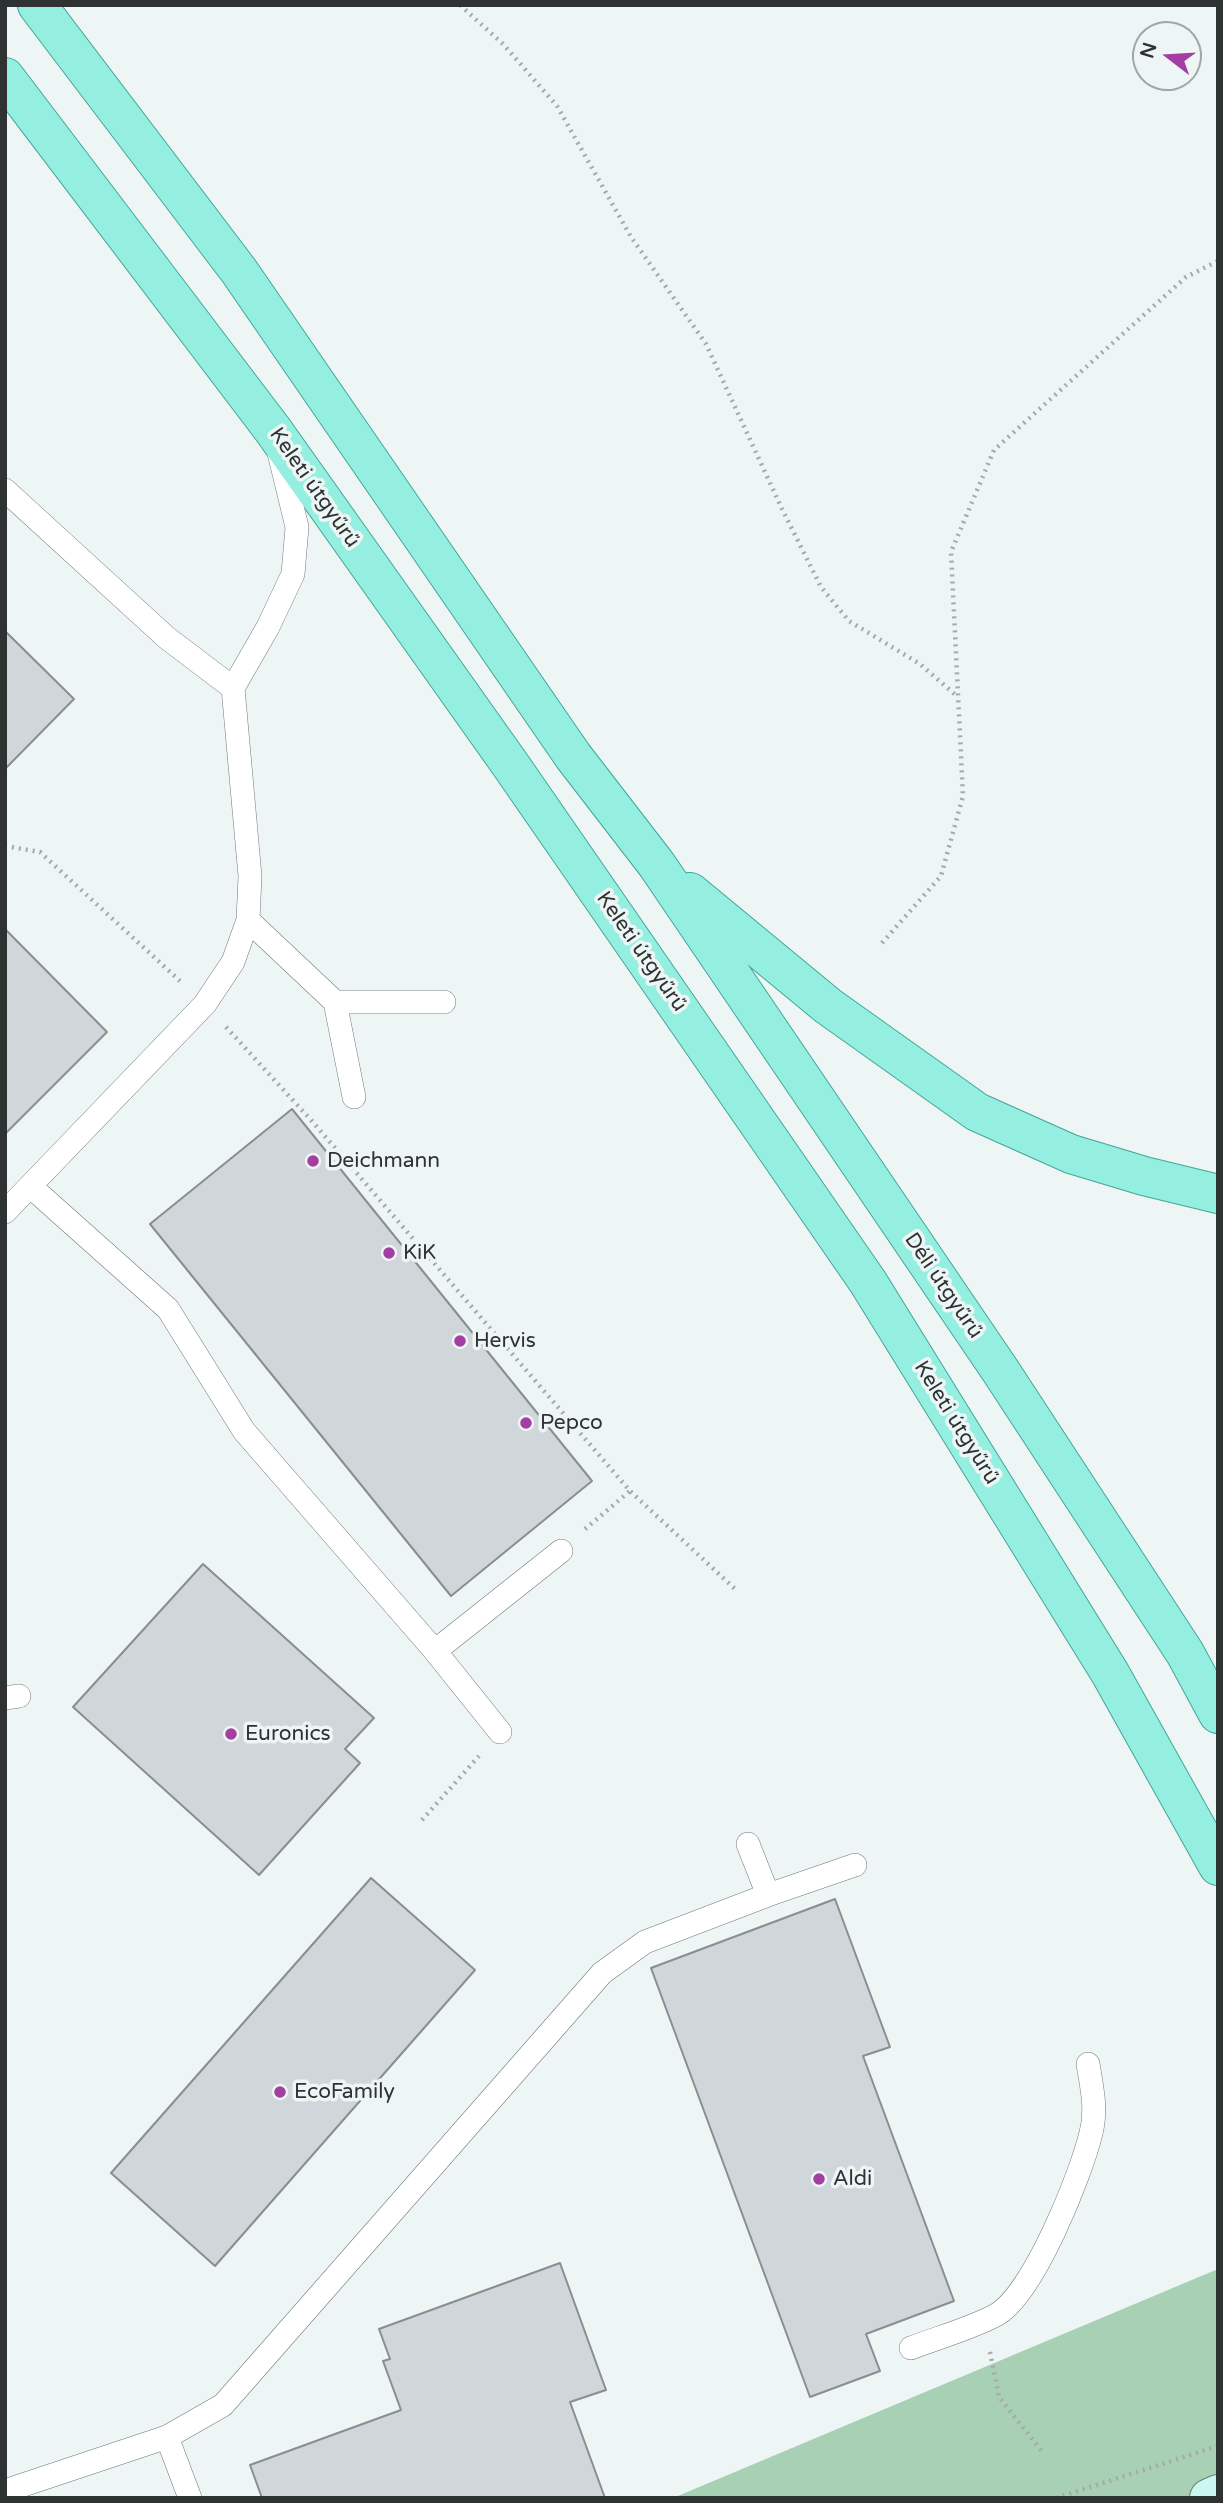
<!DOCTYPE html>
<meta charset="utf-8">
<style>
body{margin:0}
#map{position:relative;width:1223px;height:2503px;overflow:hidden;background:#edf5f5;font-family:"Varela Round",sans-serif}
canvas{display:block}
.frame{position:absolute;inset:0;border:7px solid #2f3232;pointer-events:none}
.north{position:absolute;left:1132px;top:21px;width:70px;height:70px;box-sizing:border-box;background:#edf5f5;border:2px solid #a1a7a7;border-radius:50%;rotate:287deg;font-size:19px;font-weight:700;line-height:28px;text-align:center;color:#2f3232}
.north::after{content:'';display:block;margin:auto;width:24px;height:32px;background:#a33ea2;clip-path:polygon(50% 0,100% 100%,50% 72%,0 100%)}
</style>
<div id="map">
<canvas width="1223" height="2503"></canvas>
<div class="frame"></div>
<div class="north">N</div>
</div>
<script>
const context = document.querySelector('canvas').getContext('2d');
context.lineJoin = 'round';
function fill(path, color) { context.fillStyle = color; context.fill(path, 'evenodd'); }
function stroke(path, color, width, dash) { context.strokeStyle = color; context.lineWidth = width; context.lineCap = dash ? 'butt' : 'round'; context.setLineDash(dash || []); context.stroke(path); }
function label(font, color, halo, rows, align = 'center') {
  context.font = font + ' "Varela Round",sans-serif'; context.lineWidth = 7; context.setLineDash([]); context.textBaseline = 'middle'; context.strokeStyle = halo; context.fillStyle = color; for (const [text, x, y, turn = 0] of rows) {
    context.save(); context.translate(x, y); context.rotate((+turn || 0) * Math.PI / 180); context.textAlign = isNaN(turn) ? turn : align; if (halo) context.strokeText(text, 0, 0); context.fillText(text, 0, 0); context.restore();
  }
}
fill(new Path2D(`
 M1218,2269V2498H673Z`), '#a7d0b4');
const building = new Path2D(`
 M5,631L74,699L5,769Z
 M5,929L107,1032L5,1134Z
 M292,1109L592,1481L451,1596L150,1224Z
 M203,1564L374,1718L345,1749L360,1763L259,1875L73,1707Z
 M371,1878L475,1970L215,2266L111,2173Z
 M835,1899L890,2047L863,2056L954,2301L866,2334L880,2371L810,2397L651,1968Z
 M560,2263L606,2390L570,2402L605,2498H262L250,2465L401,2410L383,2361L390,2359L379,2329Z`);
fill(building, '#d0d6d9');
stroke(building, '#888e91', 2);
const service = new Path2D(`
 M5,490L167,638L233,688
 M248,920L335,1002L354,1097
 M335,1002H444
 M30,1186L168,1309L244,1431L435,1651L500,1732
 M5,1212L205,1004L233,962L248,920L250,876L233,688L268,627L293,574L297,527L279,453
 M435,1651L561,1551
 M5,1698L19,1696
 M748,1844L768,1895
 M911,2348C937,2338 972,2328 996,2315C1033,2295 1081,2175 1091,2133C1097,2110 1092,2088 1088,2064
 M167,2437L190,2498
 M5,2491L167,2437L223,2405L602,1973L645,1942L768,1895L855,1865`);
const secondary = new Path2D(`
 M1209,2498L1218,2494`);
const primary = new Path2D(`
 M37,5L239,271L573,756L657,865L1000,1370L1185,1653L1218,1714
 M5,77L273,430L512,767L868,1282L1110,1673L1218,1866
 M690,892L828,1006L977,1112L1071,1154L1144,1176L1218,1194`);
stroke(service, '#727879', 24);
stroke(secondary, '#727879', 40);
stroke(primary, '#42a696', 40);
stroke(new Path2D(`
 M460,5L503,44L557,106L631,237L706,344L782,509L821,587L849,621L920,664L958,697
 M5,846L40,852L180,981
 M882,943L941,876L963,796L951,552L994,450L1186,277L1218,261
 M226,1027L311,1120L630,1491L735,1589
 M585,1529L630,1491
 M422,1820L479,1756
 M990,2352L999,2397L1044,2454
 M1056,2498L1218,2446`), '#a4aaaa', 4.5, [2, 5]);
stroke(service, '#fff', 23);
stroke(secondary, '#caf7f0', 38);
stroke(primary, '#94efe0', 38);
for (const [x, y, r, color] of [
 [313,1161,7,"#a33ea2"],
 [389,1253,7,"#a33ea2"],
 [460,1341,7,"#a33ea2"],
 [526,1423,7,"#a33ea2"],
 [231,1734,7,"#a33ea2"],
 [280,2092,7,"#a33ea2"],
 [819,2179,7,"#a33ea2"]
]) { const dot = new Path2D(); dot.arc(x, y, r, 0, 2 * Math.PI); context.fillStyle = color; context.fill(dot); stroke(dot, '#edf5f5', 2.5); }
label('21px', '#2f3232', '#edf5f5', [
 ["Keleti útgyűrű",314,488,55],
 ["Keleti útgyűrű",641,952,55],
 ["Déli útgyűrű",943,1286,56],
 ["Keleti útgyűrű",956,1423,58]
]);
label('21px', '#2f3232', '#edf5f5', [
 ["Deichmann",327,1161],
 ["KiK",403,1253],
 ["Hervis",474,1341],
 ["Pepco",540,1423],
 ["Euronics",245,1734],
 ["EcoFamily",294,2092],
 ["Aldi",833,2179]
], 'left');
</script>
